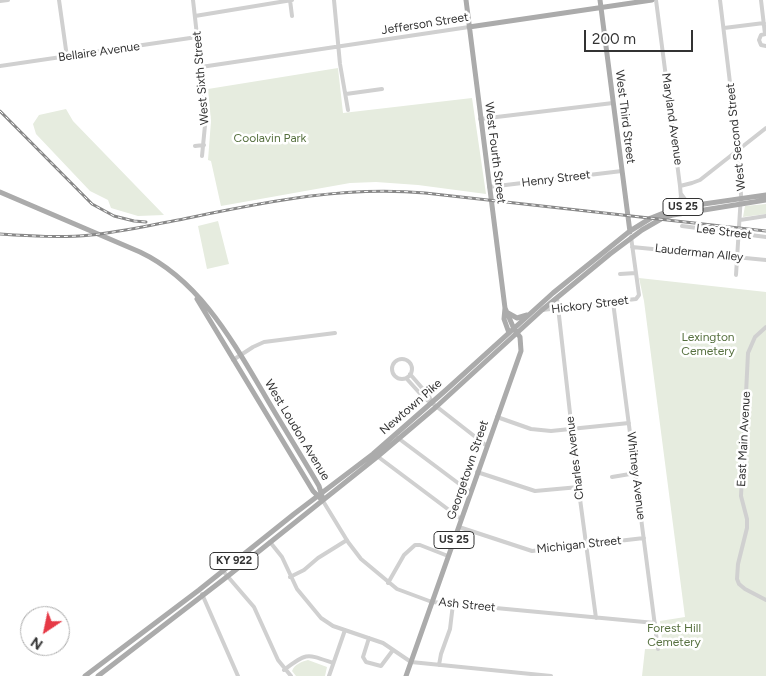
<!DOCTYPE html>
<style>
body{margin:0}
#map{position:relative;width:766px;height:676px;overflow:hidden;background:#fff;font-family:Figtree,sans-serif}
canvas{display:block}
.north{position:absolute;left:20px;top:606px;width:50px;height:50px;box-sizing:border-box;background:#fff;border:1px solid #adadad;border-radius:50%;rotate:214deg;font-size:14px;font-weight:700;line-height:20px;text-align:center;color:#333}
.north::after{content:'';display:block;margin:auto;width:18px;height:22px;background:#e63946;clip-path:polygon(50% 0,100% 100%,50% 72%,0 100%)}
.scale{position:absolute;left:584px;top:30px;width:109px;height:22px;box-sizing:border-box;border:2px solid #333;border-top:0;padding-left:6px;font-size:15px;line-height:18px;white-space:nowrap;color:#333;-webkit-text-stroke:4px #fff;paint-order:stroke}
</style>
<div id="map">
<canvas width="766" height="676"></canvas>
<div class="north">N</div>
<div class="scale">200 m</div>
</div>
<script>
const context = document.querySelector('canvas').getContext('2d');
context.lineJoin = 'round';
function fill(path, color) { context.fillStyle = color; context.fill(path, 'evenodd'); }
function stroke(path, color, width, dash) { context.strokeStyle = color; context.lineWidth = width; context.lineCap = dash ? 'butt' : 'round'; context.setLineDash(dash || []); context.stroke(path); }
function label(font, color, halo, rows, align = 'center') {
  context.font = font + ' Figtree,sans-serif'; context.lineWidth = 5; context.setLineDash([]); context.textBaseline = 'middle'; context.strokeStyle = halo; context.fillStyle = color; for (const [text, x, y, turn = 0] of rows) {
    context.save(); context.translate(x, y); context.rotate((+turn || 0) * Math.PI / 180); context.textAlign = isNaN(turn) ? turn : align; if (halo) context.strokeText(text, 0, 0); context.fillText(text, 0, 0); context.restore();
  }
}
fill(new Path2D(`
 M338,68L343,113L472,98L486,194L418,185L376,182L350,183L221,206L211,161L208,160L211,121L208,89Z
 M66,109L73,121L164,215L138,216L111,208L108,200L90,191L36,134L33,124L39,115Z
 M766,204V214L743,217L745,206Z
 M218,221L229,264L207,269L198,226Z
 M639,278L766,292V676H642L645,649H663L660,621L685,617L644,301Z
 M308,660L327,667L325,676H296L292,671C295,664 301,662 308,660Z`), '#e6ecdf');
stroke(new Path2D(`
 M59,0L67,57
 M193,0L206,115L202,156
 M290,0L292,16
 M334,0L340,64L348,110
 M656,0L680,186L681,197L676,208
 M720,0L738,149L741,195L736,275
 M761,0L765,34
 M0,1L8,0
 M195,16L292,0
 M724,28L764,23
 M766,34L761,35L759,40L761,45L766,46
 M0,66L197,37
 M201,67L469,27
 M346,94L382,89
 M480,119L613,103
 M195,146L204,145
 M680,186L692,183L700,180L766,128
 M489,187L622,171
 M681,194L690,206
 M740,220L766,216
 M682,226L766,237
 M632,247L766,260
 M620,274L636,273
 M557,298L578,484L596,618
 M613,302L658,649
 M542,310L636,299L639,295L631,237
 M766,327L755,337L748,353L741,496L747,519V528L738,564L737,579L739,584L745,589L766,600
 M392 369a10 10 0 1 1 20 0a10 10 0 1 1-20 0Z
 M233,360L253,347L264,342L335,333
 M410,374L429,396L432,403
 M406,378L425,399L432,403L487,446
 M497,417L531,429L551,431L629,423
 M398,438L470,492
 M377,456L461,519
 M477,472L535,491L579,487
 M612,477L636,473
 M323,501L348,542L361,559L397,589L432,602L655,623
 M459,527L532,551L644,538
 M270,542L282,557L297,589L321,618L333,626L383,643L411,662L551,676
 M223,571L254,607L278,660L291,676
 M290,577L304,570L318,558L347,540
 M388,583L404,555L415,545H420L448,556
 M202,594L238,676
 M369,638L363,657L366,662L381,666L393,650
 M439,665L441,654L450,629L453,604
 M284,670C307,652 307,654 333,663
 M329,676L345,630`), '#d0d0d0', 4);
stroke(new Path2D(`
 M466,0L505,308L504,319L509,333
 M600,0L630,232
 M469,27L652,0
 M0,192L140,252C199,280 232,340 264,394C282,425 301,455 319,486L322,496
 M197,299L313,491L320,498
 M508,313L517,318L527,315
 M85,676L199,590L294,514L373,454L446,390L553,293L630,231L651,218L676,208L766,195
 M98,676L228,576L377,457L436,407L542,310L610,254L642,230L661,219L673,215L766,200
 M406,676L521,351L520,337L514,329L505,308`), '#ababab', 5);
const rail = new Path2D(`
 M0,111L92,204L114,216L134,221L146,222
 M0,234C30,236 61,238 91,235C119,232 146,226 173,221C257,204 339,185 425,193L766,231`);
stroke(rail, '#888', 3);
stroke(rail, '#fff', 1, [4]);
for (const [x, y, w] of [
 [683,207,40],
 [454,540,40],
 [234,561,48]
]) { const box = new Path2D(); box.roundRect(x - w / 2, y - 8.5, w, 17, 4); context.fillStyle = '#fff'; context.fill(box); stroke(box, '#333', 1); }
label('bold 11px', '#333', null, [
 ["US 25",683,207],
 ["US 25",454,540],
 ["KY 922",234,561]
]);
label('12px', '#333', '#fff', [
 ["Jefferson Street",425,24,-9],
 ["Bellaire Avenue",99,52,-8],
 ["West Sixth Street",201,78,-95],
 ["West Third Street",625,117,83],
 ["Maryland Avenue",672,119,82],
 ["West Second Street",736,137,-96],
 ["West Fourth Street",495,153,83],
 ["Henry Street",556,179,-7],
 ["Lee Street",724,232,7],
 ["Lauderman Alley",699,253,6],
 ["Hickory Street",590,305,-7],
 ["Newtown Pike",411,407,-41],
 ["West Loudon Avenue",297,430,59],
 ["East Main Avenue",744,439,-87],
 ["Charles Avenue",575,458,-97],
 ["Georgetown Street",468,470,-71],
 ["Whitney Avenue",636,476,83],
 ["Michigan Street",579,545,-6],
 ["Ash Street",467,605,6]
]);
label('12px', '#56703f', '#fff', [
 ["Coolavin Park",270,138],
 ["Lexington",708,337],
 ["Cemetery",708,351],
 ["Forest Hill",674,628],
 ["Cemetery",674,642]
]);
</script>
